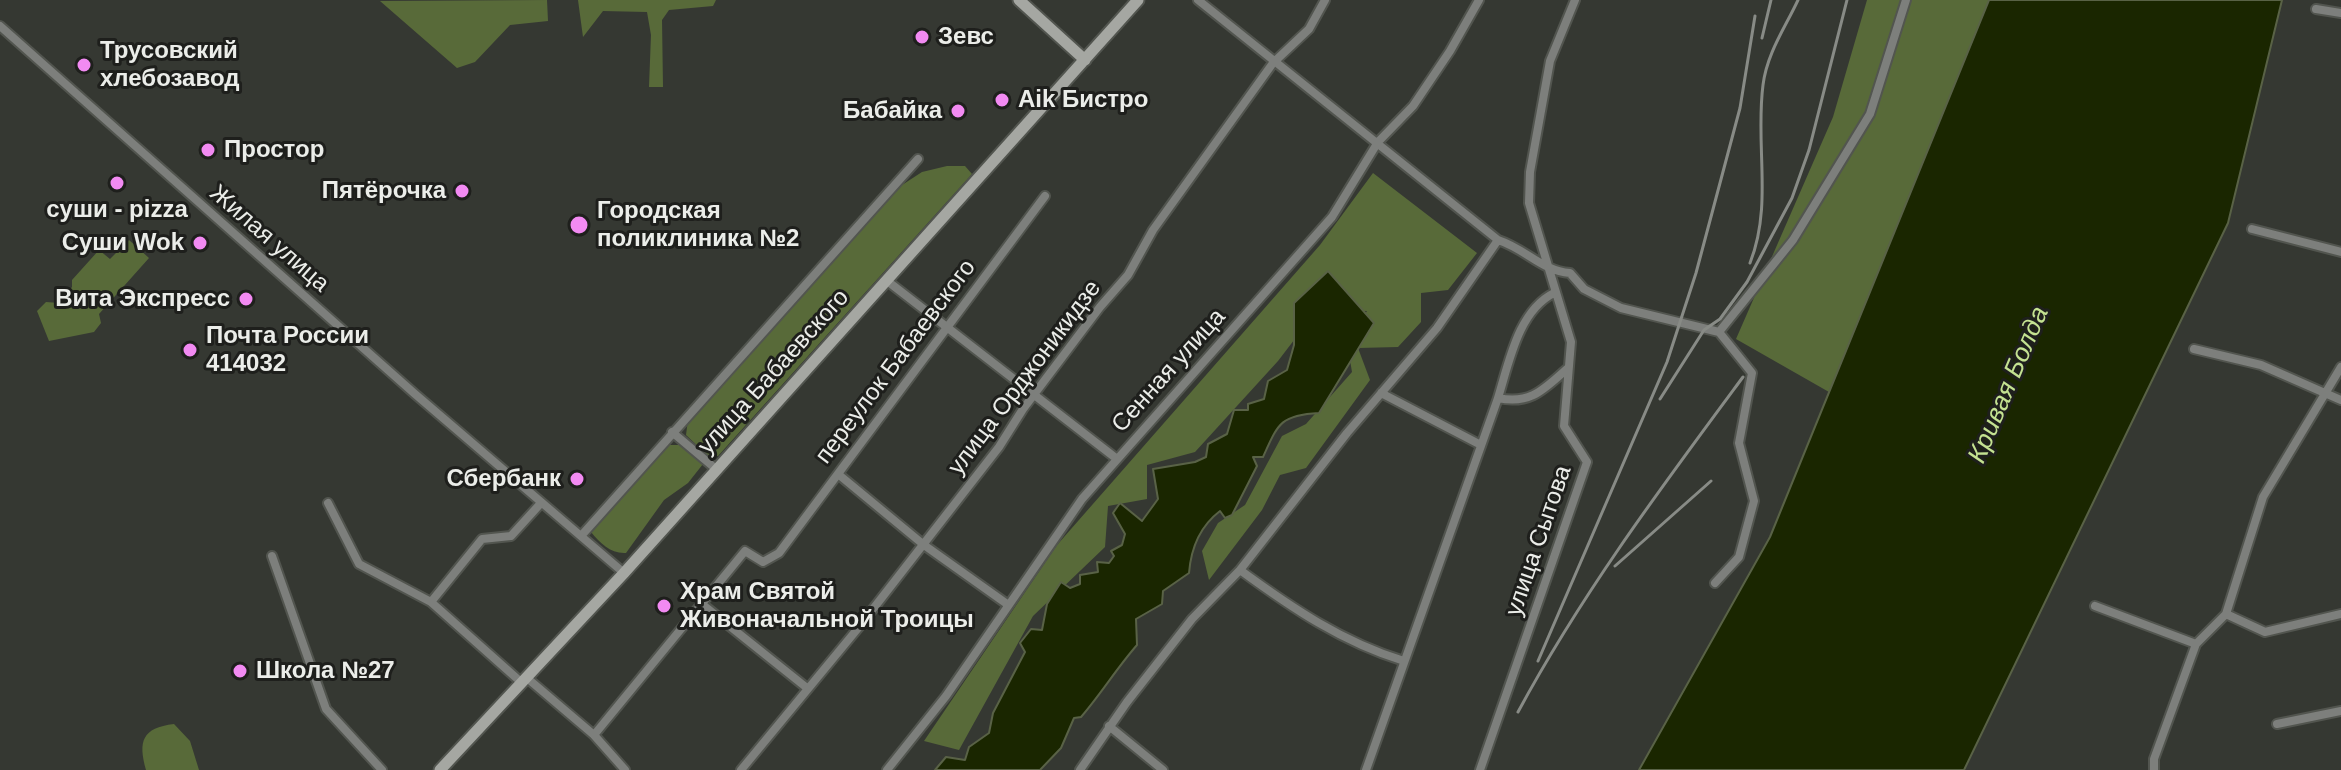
<!DOCTYPE html>
<meta charset="utf-8">
<style>
body{margin:0}
canvas{display:block;background:#353832}
</style>
<canvas width="2341" height="770"></canvas>
<script>
const context = document.querySelector('canvas').getContext('2d');
context.lineJoin = 'round';
function fill(path, color) { context.fillStyle = color; context.fill(path, 'evenodd'); }
function stroke(path, color, width, dash) { context.strokeStyle = color; context.lineWidth = width; context.lineCap = dash ? 'butt' : 'round'; context.setLineDash(dash || []); context.stroke(path); }
function label(font, color, halo, rows, align = 'center') {
  context.font = font + ' Arial,sans-serif'; context.lineWidth = 6; context.setLineDash([]); context.textBaseline = 'middle'; context.strokeStyle = halo; context.fillStyle = color; for (const [text, x, y, turn = 0] of rows) {
    context.save(); context.translate(x, y); context.rotate((+turn || 0) * Math.PI / 180); context.textAlign = isNaN(turn) ? turn : align; if (halo) context.strokeText(text, 0, 0); context.fillText(text, 0, 0); context.restore();
  }
}
fill(new Path2D(`
 M547,0L548,21L510,25L475,62L457,68L380,1Z
 M578,0H716L713,6L669,10L662,20L663,87H649L651,35L647,12L603,11L583,37Z
 M1867,0H1989L1829,392L1736,339L1833,117Z
 M947,166H965L972,174L718,456H708L686,435L688,420L902,185L922,172Z
 M1373,173L1477,253L1448,290L1421,293V322L1398,347L1358,348L1370,380L1306,468L1280,475L1262,510L1209,580L1202,551L1218,523L1245,505L1282,436L1306,424L1352,372L1347,342L1367,311L1317,310L1278,361L1195,452L1147,465V499L1108,506L1105,547L1033,616L959,750L924,741L1057,545L1320,245Z
 M129,240L149,258L99,314L101,323L94,332L49,341L37,311L46,302L59,303L72,287V280L99,250L110,259Z
 M668,445H679L703,464L688,483L664,500L626,553C611,554 600,543 591,532Z
 M174,724L190,741L199,770H146C138,741 142,728 174,724Z`), '#586a39');
const water = new Path2D(`
 M1989,0H2282L2228,223L1964,770H1639L1770,537Z
 M1328,271L1374,323L1319,413C1280,415 1278,424 1263,457H1253L1257,466L1232,515L1225,518L1220,511C1199,527 1191,548 1189,573L1163,591L1162,604L1136,619L1137,645C1116,669 1101,694 1081,717L1074,718L1061,748L1040,770H935L946,757L965,760L969,747L989,733L993,713L1025,652L1020,643L1031,629L1042,630L1047,604L1061,582L1070,588L1080,584V575L1098,572L1097,562L1109,563L1114,556L1111,551L1122,545L1125,534L1113,513L1120,503L1142,521L1158,499L1153,469L1195,462L1206,457L1208,444L1227,434L1234,410H1248V404L1264,399L1268,381L1287,370L1294,345V303Z`);
fill(water, '#1a2600');
stroke(water, '#596246', 2);
const street = new Path2D(`
 M1198,0L1498,240C1526,249 1542,271 1570,273L1584,289L1621,308L1719,332L1752,373L1739,443L1754,501L1739,557L1715,583
 M2316,9L2341,13
 M0,26L415,394L624,573
 M2252,229L2341,252
 M886,280L1117,459
 M1719,332L1793,240L1870,114L1906,0
 M2194,349L2261,365L2341,400
 M1381,393L1479,444
 M1498,398C1509,363 1518,311 1554,293
 M672,432L716,469
 M838,474L924,545L1007,604
 M328,503L359,564L431,602L522,683
 M581,536L918,159
 M272,556L326,709L382,770
 M1240,570C1292,608 1342,642 1404,661
 M431,602L482,539L511,536L541,503
 M702,604L807,688
 M2095,606L2196,644
 M2226,614L2265,632L2341,614
 M527,678L594,735L625,770
 M2277,724L2341,711
 M1109,726L1163,770
 M594,735L745,551L763,562L779,553L1045,196
 M741,770L859,627L999,447L1023,409L1100,307L1128,275L1153,230L1273,63L1309,29L1325,0
 M887,770L946,696L1082,499L1332,217L1378,142L1413,106L1450,51L1479,0
 M1080,770L1127,702L1192,619L1240,570L1347,433L1437,328L1498,240
 M1366,770L1498,398C1531,405 1544,389 1568,368
 M1480,770L1587,462L1564,426L1571,342L1529,203L1530,172L1550,61L1575,0
 M2154,770V759L2196,644L2226,614L2263,497L2341,367`);
const secondary = new Path2D(`
 M1019,0L1085,60
 M440,770L624,573L1138,0`);
stroke(street, '#52554f', 12);
stroke(secondary, '#52554f', 15);
stroke(street, '#7d7f7c', 8);
stroke(secondary, '#a5a7a2', 11);
stroke(new Path2D(`
 M1762,38L1771,0
 M1750,263C1773,205 1755,145 1763,85C1767,53 1785,28 1798,0
 M1660,399L1704,330L1720,319L1747,282L1792,198L1809,150L1847,0
 M1615,566L1711,481
 M1538,661L1667,362L1696,273L1740,108L1755,16
 M1518,712C1582,593 1663,485 1743,377`), '#888b86', 3);
for (const [x, y, r, color] of [
 [922,37,8,"#f28af2"],
 [84,65,8,"#f28af2"],
 [1002,100,8,"#f28af2"],
 [958,111,8,"#f28af2"],
 [208,150,8,"#f28af2"],
 [117,183,8,"#f28af2"],
 [462,191,8,"#f28af2"],
 [579,225,10,"#f28af2"],
 [200,243,8,"#f28af2"],
 [246,299,8,"#f28af2"],
 [190,350,8,"#f28af2"],
 [577,479,8,"#f28af2"],
 [664,606,8,"#f28af2"],
 [240,671,8,"#f28af2"]
]) { const dot = new Path2D(); dot.arc(x, y, r, 0, 2 * Math.PI); context.fillStyle = color; context.fill(dot); stroke(dot, '#1e1f1c', 3); }
label('bold 24px', '#ebede9', '#1e1f1c', [
 ["Зевс",938,37],
 ["Трусовский",100,51],
 ["хлебозавод",100,79],
 ["Aik Бистро",1018,100],
 ["Бабайка",942,111,"right"],
 ["Простор",224,150],
 ["Пятёрочка",446,191,"right"],
 ["суши - pizza",117,210,"center"],
 ["Городская",597,211],
 ["поликлиника №2",597,239],
 ["Суши Wok",184,243,"right"],
 ["Вита Экспресс",230,299,"right"],
 ["Почта России",206,336],
 ["414032",206,364],
 ["Сбербанк",561,479,"right"],
 ["Храм Святой",680,592],
 ["Живоначальной Троицы",680,620],
 ["Школа №27",256,671]
], 'left');
label('24px', '#ebede9', '#1e1f1c', [
 ["Жилая улица",269,239,41],
 ["переулок Бабаевского",896,362,-53],
 ["Сенная улица",1169,371,-48],
 ["улица Бабаевского",774,372,-48],
 ["улица Орджоникидзе",1025,378,-53],
 ["улица Сытова",1539,541,-71]
]);
label('italic 26px', '#c4e291', '#1e1f1c', [
 ["Кривая Болда",2009,385,-67]
]);
</script>
